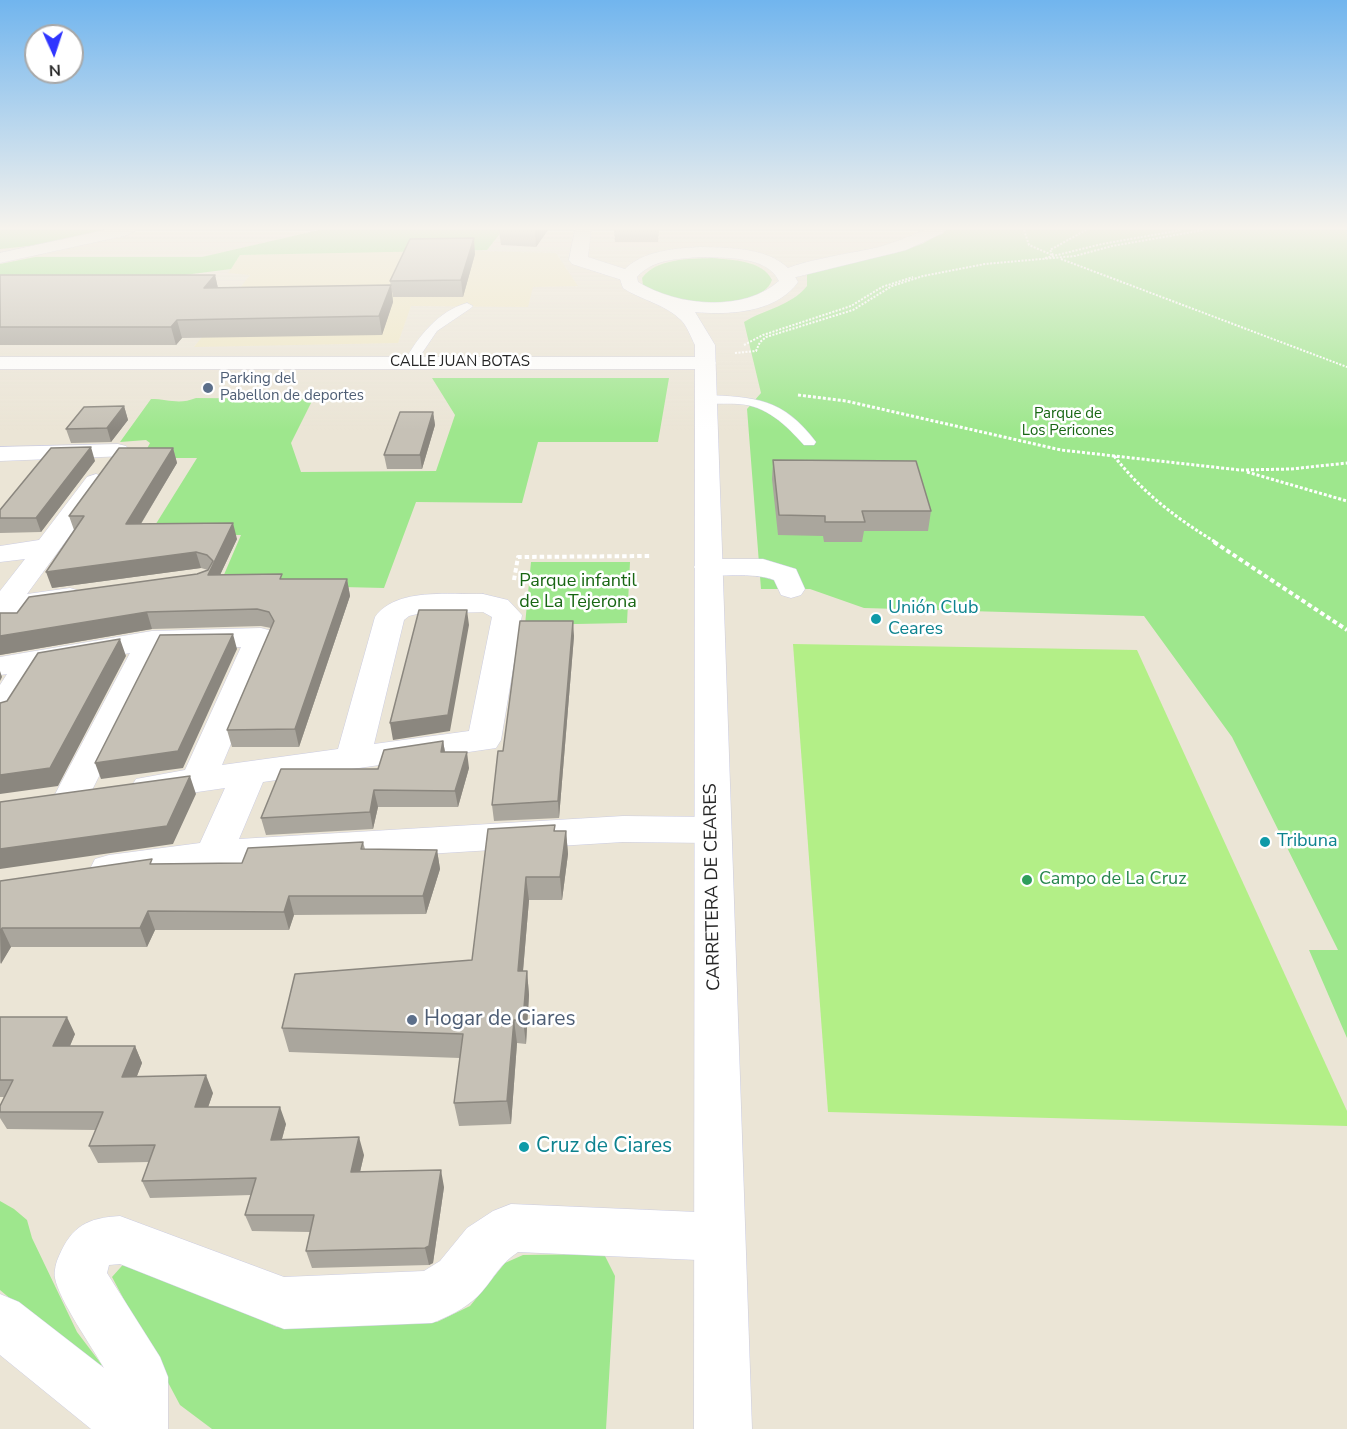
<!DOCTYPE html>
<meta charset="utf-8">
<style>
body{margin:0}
#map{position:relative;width:1347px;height:1429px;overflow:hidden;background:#ebe5d6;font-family:"Nunito Sans",sans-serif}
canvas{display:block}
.north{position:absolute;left:24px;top:24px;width:60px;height:60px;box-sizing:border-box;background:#fff;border:2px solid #a8a8a8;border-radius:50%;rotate:177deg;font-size:16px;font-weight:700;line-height:24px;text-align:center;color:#262626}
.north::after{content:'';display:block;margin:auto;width:21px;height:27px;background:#2f35ff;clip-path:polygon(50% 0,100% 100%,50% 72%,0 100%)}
</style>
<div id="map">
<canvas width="1347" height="1429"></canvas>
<div class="north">N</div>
</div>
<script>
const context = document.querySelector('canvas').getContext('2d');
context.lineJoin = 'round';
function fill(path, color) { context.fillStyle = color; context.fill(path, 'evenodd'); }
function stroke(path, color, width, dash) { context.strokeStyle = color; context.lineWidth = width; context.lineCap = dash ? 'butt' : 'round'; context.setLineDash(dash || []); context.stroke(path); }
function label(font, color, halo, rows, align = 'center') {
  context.font = font + ' "Nunito Sans",sans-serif'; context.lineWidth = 5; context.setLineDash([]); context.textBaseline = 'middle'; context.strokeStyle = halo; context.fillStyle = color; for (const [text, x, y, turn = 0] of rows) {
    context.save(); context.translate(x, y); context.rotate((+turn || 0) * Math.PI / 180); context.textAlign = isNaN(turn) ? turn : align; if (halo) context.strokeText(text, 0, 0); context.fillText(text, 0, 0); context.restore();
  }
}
fill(new Path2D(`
 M441,250L556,253L578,286L533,287L528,307L411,306L398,343L194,347L250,275L228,273L240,255Z`), '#efe7c3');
fill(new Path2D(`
 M0,230H113L30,246L0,249Z
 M319,230H503L487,250L240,255L231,269L153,279L0,285V264L35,257H202Z
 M946,230H1347V1038L1309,950H1338L1232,737L1144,616L864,608L810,589H761L747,409L761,393L744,322C765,309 791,306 807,286V273L895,253L922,244Z
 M712,258C731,260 763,260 772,280C762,309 692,303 668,298C659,296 651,289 643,285L642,278C657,258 689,259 712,258Z
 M432,378H669L658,442H538L522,503L416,502L384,588L220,584L241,535H149L197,458H142L150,443L146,440L120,442L151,399C168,399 179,405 196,398L313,399L291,443L301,472L436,471L455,415Z
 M531,562H630L627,623L525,625Z
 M0,1201L14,1209L27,1220L32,1238L77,1332L102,1365L90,1366L0,1290Z
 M604,1254L615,1276L606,1429H212L180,1405L112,1277L128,1259L277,1327L437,1322L470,1306L505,1263L523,1255Z`), '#9ee78d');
fill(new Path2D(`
 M793,644L1137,650L1347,1111V1126L828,1112Z`), '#b3ef87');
const lane = new Path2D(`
 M467,303L473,306L471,308L437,331L414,365H406L404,362C418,337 438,311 467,303Z
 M705,395C755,397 783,398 816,442L814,445H804C786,425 766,405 738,404C726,403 712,405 700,402L698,399Z`);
const street = new Path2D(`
 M105,230H136L128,235L0,263V253Z
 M575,230H591L588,257L634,272L637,276L634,280H622L572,264L569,260Z
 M924,230H945L943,233L906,250L788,279L782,278L779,274C787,262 861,252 879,247C895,242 909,237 924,230Z
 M0,357H705L712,359L716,363L712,367L705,369H0Z
 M118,444L126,446L130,451L126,456L0,461V447Z
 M96,474L105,477L109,482L27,594L70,588L80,591L84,597L80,603L70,606L0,616V591L25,559L0,562V546L39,540L87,477Z
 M708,559H763L796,569L805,589L801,595L791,598L781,595L774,580C749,571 723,579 698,573L694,567L698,561Z
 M483,594L508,600L522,615L501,740L496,748L263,782L239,839L623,816L711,817L724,821L729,830L724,839L711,843L623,842L214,867L109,883L95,879L90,869L95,859L109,855L200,843L225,788L149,799L136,795L131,787L136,779L185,770L241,647L163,649L84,806L71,810L58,806L53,798L130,653L43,668L12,717L0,720V685L7,674L0,675V657L152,631L261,628L272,631L276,637L222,765L338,749L375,617C396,587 450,595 483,594ZM483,612L492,617L469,731L374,744L404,620L409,616L417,614Z
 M511,1204L720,1213L738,1220L745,1237L738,1254L720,1261L518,1252C497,1266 493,1281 477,1297C464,1309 448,1317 432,1323L284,1329L120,1264L109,1265L107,1273L160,1357L168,1377V1429H91L0,1355V1294L19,1302L104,1368C92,1347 59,1300 55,1278C54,1271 56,1262 59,1256C72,1226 87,1218 120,1216L284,1277L424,1271L440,1261L467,1228L493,1211Z`);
const secondary = new Path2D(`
 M699,247C734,248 781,247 798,282C776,313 729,315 695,312L715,345L752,1429H694L695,345C691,337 687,326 681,320C665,304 641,300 623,288L619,276C637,251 671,249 699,247ZM699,257C723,258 767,255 779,281C743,313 677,306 638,282L637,277C653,259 677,259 699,257Z`);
stroke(lane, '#cbcce1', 1);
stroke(street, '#cbcce1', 1);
stroke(secondary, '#cbcce1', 1);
stroke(new Path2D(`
 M1024,230L1029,245L1052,255
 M1053,255L1050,250L1086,230
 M1045,258L1102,244L1182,230
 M1061,259L1347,367
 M744,345L763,335L851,306L882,287L913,277
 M735,353L756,351L760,342L766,337L853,310L892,286L923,276L985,264L1075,256L1112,246L1204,230`), '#fff', 2, [2, 1.5]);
stroke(new Path2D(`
 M798,395L846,401L1061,450L1240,470L1291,469L1347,463
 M1114,456C1143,493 1177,519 1217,543
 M1247,472L1347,501`), '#fff', 3, [3, 2]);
stroke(new Path2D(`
 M1214,542L1347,630
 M514,580L518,557L650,556`), '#fff', 4, [4.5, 3]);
fill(lane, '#fff');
fill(street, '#fff');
fill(secondary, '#fff');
fill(new Path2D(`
 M499,230H548L536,247L501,245Z
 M614,230H659L658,242H615Z
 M475,254L463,297H393L390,281Z
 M0,275H215L218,288L391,285L393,302L382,335L182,338L176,345H0Z
 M124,406L128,420L111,442L71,443L66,429Z
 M433,412L435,425L422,469H387L384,455Z
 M173,448L177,463L141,524L237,539L220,575L283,579H347L350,596L299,747H232L227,730L271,628L261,626L152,629L0,655V613H17L197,574L208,570L201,568L52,588L74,530L69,516Z
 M773,460L931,511L928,531H864L862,542H824L823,536L778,535L772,479Z
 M95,461L41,532L0,533V510Z
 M574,636L559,818L494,821L492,805L503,751Z
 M443,741L445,752L469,768L458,807H378L373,829L266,835L261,818Z
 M555,825V831H566L568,854L562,900H529L523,971H527L529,995L526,1044L517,1043L511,1124L459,1126L454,1103L460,1058L289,1052L282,1028L472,960Z
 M363,842L365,849L437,850L440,869L426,914L294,915L289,930H155L147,947H11L0,964V881L153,864L242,863Z
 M0,1017L75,1034L70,1046H135L142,1063L137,1076L213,1093L208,1107L286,1124L282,1139L364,1155L360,1172L444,1187L433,1263L429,1265L312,1268L306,1251L310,1232L252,1231L245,1215L251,1195L150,1198L142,1181L149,1162L98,1163L89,1146L96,1130L7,1129L0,1118V1106L4,1097H0Z`), '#aaa69d');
fill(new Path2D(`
 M535,230H548L536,247Z
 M474,238L475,254L463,297L461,280Z
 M215,275L219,293L204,288Z
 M391,285L393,302L382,335L379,316Z
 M177,320L182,338L176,345L171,327Z
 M124,406L128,420L111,442L107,428Z
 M433,412L435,425L422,469L420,455Z
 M91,447L95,461L41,532L36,518Z
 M173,448L177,463L131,540L126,524Z
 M233,523L237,539L212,592L208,575Z
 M196,552L201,568L52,588L46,572Z
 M347,579L350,596L299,747L295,729Z
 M467,610L469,625L450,731L393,740L390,723Z
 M147,612L152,629L0,655V636Z
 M573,621L574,636L559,818L558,801Z
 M233,634L237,649L183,768L101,779L95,763Z
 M120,639L126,656L58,786L0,794V775Z
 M0,671L2,677L0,681Z
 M443,741L446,758L441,752Z
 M467,752L469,768L458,807L455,791Z
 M190,776L196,794L173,844L0,869V849Z
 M374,790L378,807L373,829L370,812Z
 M566,831L568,854L562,900L560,877Z
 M437,850L440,869L426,914L423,896Z
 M526,877L529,900L521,994L518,971Z
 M289,896L294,915L289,930L284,912Z
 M148,911L155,930L147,947L140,928Z
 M2,928L11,947L1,964L0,932Z
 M527,971L529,995L526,1044L523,1020Z
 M67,1017L75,1034L62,1064L53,1046Z
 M514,1020L517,1043L511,1124L507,1101Z
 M135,1046L142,1063L130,1094L122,1077Z
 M206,1075L213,1093L202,1125L195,1107Z
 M280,1107L286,1124L277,1157L271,1140Z
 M359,1137L364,1155L356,1189L351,1172Z
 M441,1170L444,1187L433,1263L429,1265L425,1248Z`), '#8b877f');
const building = new Path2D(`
 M474,238L461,280L390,281L410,239Z
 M0,275H215L204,288L391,285L379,316L177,320L171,327H0Z
 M124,406L107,428L66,429L84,407Z
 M400,412H433L420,455H384Z
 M91,447L36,518H0V510L51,448Z
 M119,448H173L126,524L233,523L208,575L282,574L280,579H347L295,729L227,730L274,621L269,612L257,609L147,612L0,636V613H17L29,597L197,574L208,570L213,561L207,555L196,552L46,572L84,516H69Z
 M773,460L916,461L931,511H862L865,522H825V516L779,515Z
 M419,610H467L448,715L390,723Z
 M520,621H573L558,801L492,805L498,751H503Z
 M233,634L178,751L95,763L160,635Z
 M120,639L50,768L0,775V703L7,701L38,653Z
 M443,741L441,752H467L455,791L374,790L370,812L261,818L281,769H378L384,750Z
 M190,776L167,826L0,849V802Z
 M555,825L554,831H566L560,877H526L518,971H527L523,1020H514L507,1101L454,1103L463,1034L282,1028L295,974L472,960L488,829Z
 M363,842L361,849L437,850L423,896H289L284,912L148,911L140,928H2L0,932V881L152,859L150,864L242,863L248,848Z
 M0,1017H67L53,1046H135L122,1077L206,1075L195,1107H280L271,1140L359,1137L351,1172L441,1170L429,1246L425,1248L306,1251L314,1215H245L256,1178L142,1181L155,1145L89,1146L103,1112H0V1106L13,1080H0Z`);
fill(building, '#c6c1b6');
stroke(building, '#8b877f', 1.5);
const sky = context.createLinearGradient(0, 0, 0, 430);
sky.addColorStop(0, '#71b5ee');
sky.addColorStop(0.53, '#f6f3ed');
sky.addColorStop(1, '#f6f3ed00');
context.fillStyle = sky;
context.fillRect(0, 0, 1347, 430);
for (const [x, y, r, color] of [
 [208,388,6,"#5c6f8a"],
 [876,619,6,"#0f9aa8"],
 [1265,842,6,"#0f9aa8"],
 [1027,880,6,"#2e9e5b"],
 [412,1020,6,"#5c6f8a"],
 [524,1147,6,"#0f9aa8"]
]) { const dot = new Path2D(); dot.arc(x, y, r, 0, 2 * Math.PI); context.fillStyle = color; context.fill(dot); stroke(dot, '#fff', 2); }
label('15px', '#262626', '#fff', [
 ["CALLE JUAN BOTAS",460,362]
]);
label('15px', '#4e5e75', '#fff', [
 ["Parking del",220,379],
 ["Pabellon de deportes",220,396]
], 'left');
label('15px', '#186613', '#fff', [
 ["Parque de",1068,414],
 ["Los Pericones",1068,431]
]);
label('18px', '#186613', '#fff', [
 ["Parque infantil",578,582],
 ["de La Tejerona",578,603]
]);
label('18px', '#0d838f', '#fff', [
 ["Unión Club",888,609],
 ["Ceares",888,630],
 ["Tribuna",1277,842]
], 'left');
label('18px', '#27864d', '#fff', [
 ["Campo de La Cruz",1039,880]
], 'left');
label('18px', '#262626', '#fff', [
 ["CARRETERA DE CEARES",713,887,-91]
]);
label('21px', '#4e5e75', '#fff', [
 ["Hogar de Ciares",424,1020]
], 'left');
label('21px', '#0d838f', '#fff', [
 ["Cruz de Ciares",536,1147]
], 'left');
</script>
